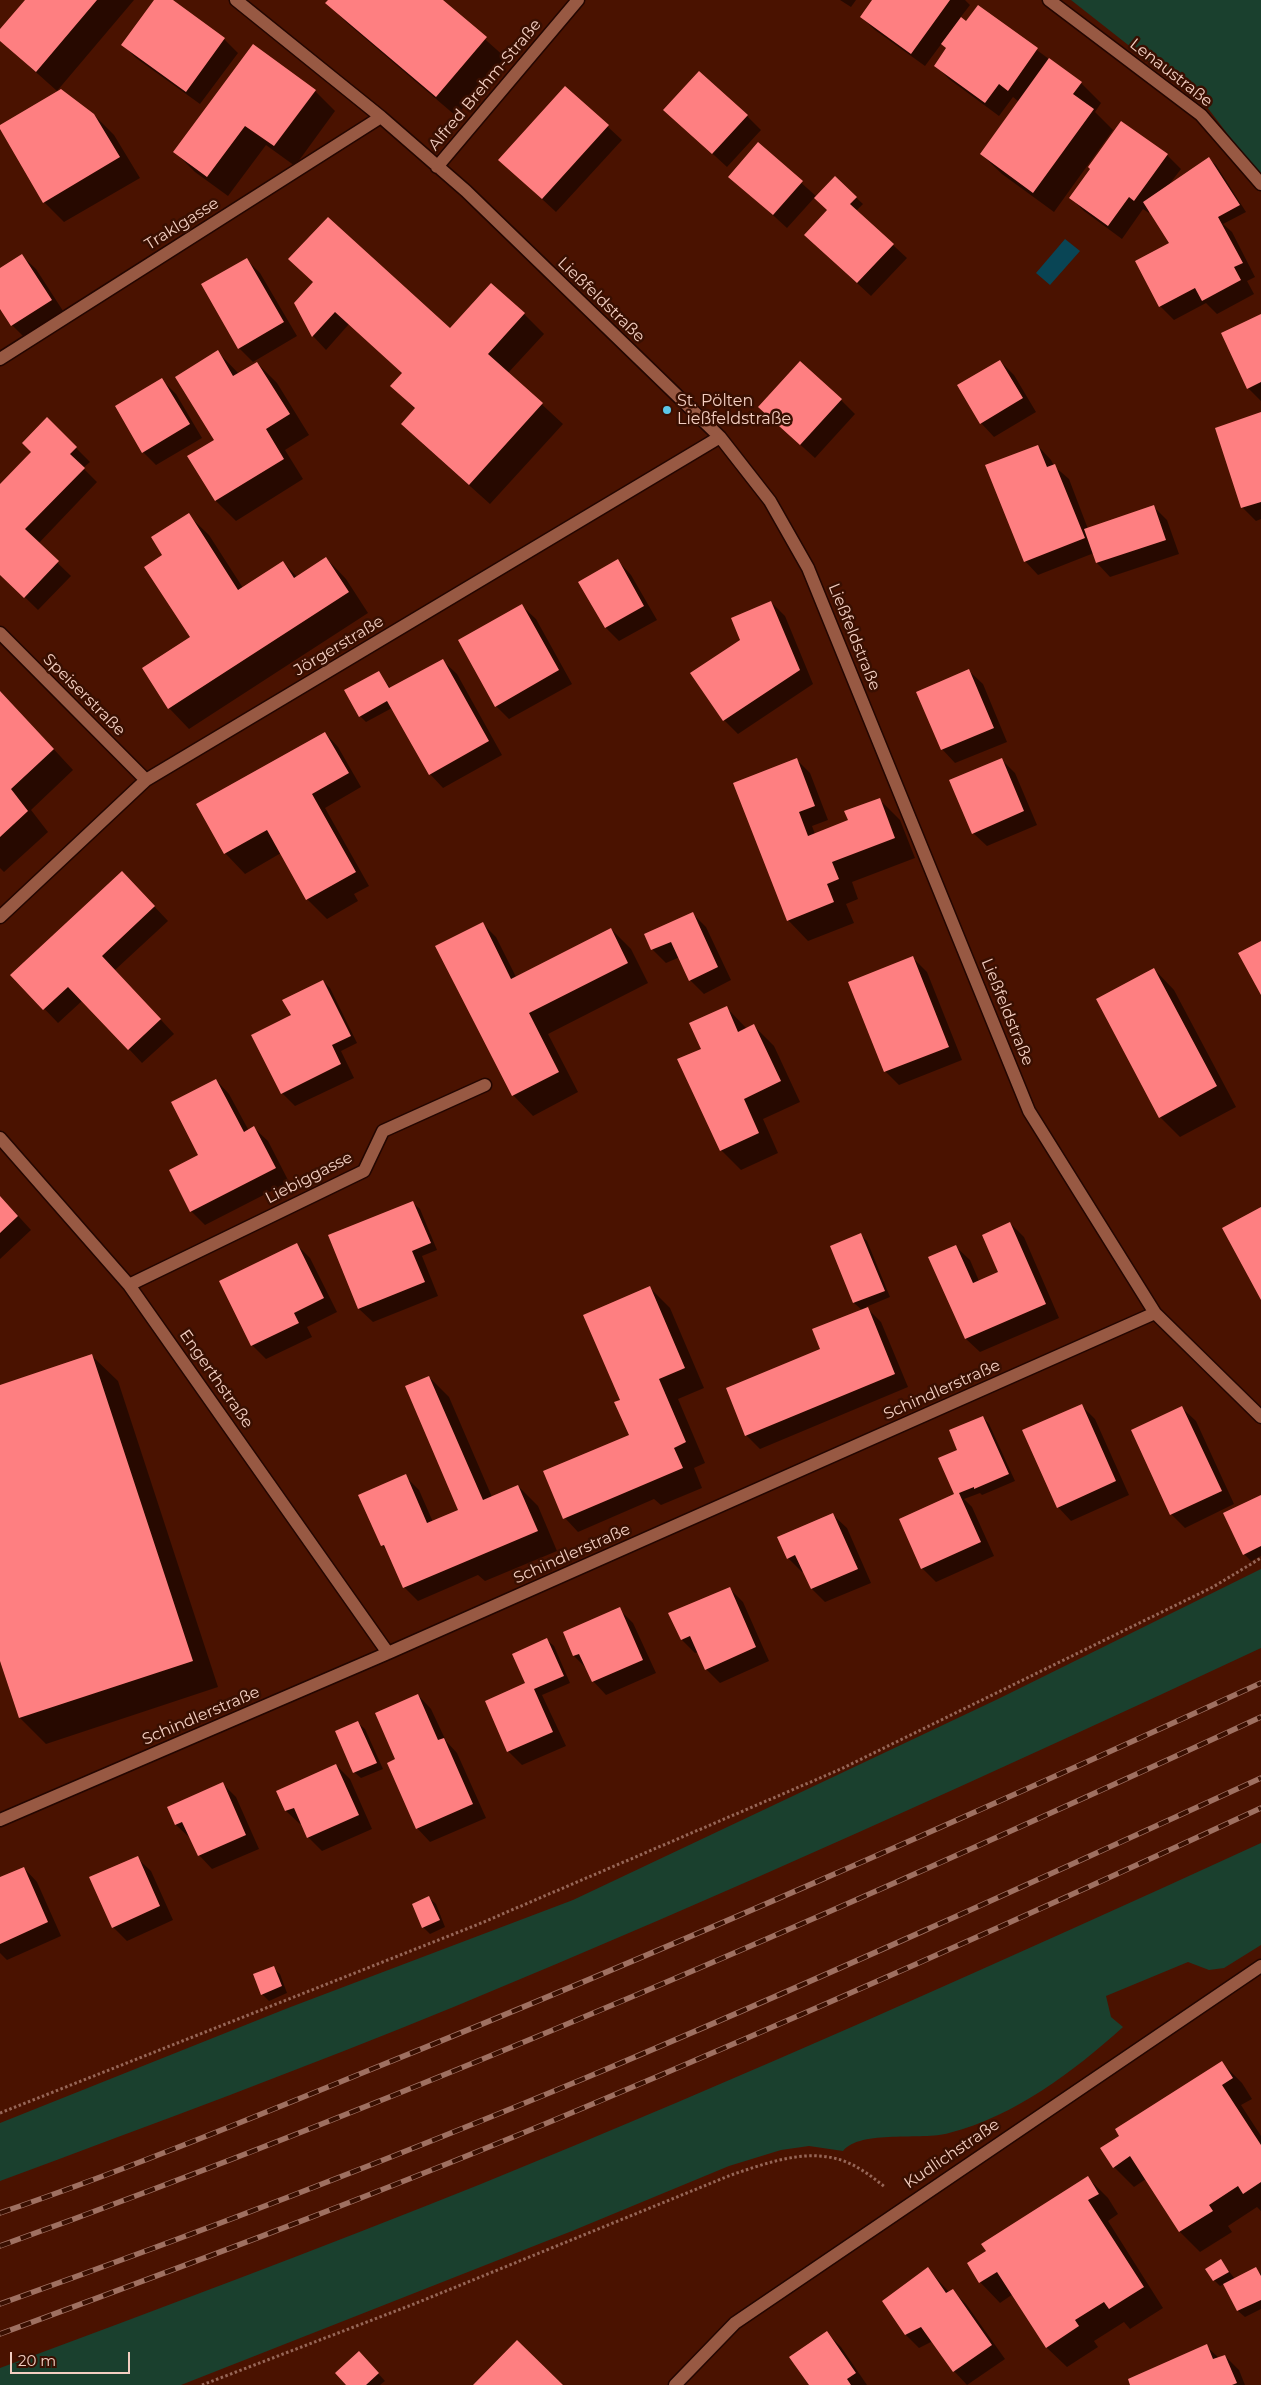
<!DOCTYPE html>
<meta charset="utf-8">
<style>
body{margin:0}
#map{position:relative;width:1261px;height:2385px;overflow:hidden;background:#4a1200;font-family:Montserrat,sans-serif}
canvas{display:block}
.scale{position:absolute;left:10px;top:2352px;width:120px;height:22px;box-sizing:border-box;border:2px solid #f3cec1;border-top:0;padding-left:6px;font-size:15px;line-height:18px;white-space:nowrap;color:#f3cec1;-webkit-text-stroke:4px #390f01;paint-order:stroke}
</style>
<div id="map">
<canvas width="1261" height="2385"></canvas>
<div class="scale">20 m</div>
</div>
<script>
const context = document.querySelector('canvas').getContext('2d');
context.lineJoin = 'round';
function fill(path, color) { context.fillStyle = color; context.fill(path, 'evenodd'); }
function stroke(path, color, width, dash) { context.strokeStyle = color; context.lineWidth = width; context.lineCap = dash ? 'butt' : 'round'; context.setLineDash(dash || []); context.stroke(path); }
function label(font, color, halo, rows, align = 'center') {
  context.font = font + ' Montserrat,sans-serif'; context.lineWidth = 5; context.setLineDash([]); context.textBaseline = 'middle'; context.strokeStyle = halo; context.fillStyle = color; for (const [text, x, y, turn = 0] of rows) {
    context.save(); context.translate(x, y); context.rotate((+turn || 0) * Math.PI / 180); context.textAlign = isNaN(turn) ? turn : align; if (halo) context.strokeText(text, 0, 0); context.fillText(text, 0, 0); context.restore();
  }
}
fill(new Path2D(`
 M1071,0H1261V178L1207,107Z
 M1261,1569V1648C995,1772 727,1894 456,2006C305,2068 153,2124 0,2181V2123L288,2008L573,1900L998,1699Z
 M1261,1843V1945L1224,1968L1209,1970L1188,1962L1106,1996L1111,2017L1123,2027C1073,2072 1015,2116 949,2133C922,2141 861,2129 843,2151L809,2146L781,2150L729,2166L572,2231L181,2385H0V2368C161,2308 322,2248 481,2184C744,2077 1003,1961 1261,1843Z`), '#1a402e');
fill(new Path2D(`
 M1065,239L1080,251L1050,285L1036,273Z`), '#094555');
fill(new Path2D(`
 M26,0H134L57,91L0,40V31Z
 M155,0H171L224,39L238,53L200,104L136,58L123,45Z
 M329,0H441L506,58L456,116L347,23L327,3Z
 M840,0H856L851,7Z
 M873,0H965L970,5L960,18L966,23L978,6L1081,83L1101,103L1095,112L1113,130L1054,212L1002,174L981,154L1019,102L1013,97L999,116L949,79L935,65L947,49L942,43L925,66L875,30L861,17Z
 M565,87L622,140L556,212L500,160Z
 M315,91L335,111L295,166L266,145L228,196L195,172L175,152Z
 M665,110L747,116L761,130L727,167Z
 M94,115L114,135L140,178L64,222L44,202L0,126Z
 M1122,123L1167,155L1181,169L1168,186L1209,159L1216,165L1246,212L1223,224L1232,232L1255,277L1247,281L1254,294L1217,314L1206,303L1174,320L1160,306L1170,244L1150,211L1149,213L1143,209L1122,239L1084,211L1071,198Z
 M758,144L817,197L835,178L863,204L856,211L907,258L871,296L819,248L828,210L815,197L787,228L730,176Z
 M22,256L36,269L65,314L26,339L12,325L0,306V269Z
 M247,260L260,273L297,336L253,362L239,348Z
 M296,304L450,329L524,314L544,334L508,373L563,424L490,504L423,444L416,410L392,386L403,374L349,324L326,350L313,336Z
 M1261,315V401L1248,388L1222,334Z
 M218,352L239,374L257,363L277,383L309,435L285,450L303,479L236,521L216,501Z
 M1000,361L1014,375L1036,412L994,437L981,423Z
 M162,380L176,394L202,438L156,465L143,452Z
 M841,400L855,414L815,458L774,421Z
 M1261,414V519L1256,521L1242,507Z
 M47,419L90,462L83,468L97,482L38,544L71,576L38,610L0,573V486L33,452Z
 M1038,446L1051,460L1054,466L1069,479L1088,529L1154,507L1167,520L1179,554L1110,577L1097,563L1094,553L1038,575L1025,561Z
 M188,515L209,535L243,588L283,562L297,577L326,558L346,579L368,613L189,729L169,708L143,668L192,637Z
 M618,561L631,575L657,620L619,641L606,628Z
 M771,602L785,616L813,684L738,734L724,720L692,673L741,640Z
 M522,606L536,619L572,684L509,719L496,706Z
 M443,661L457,674L502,755L443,788L430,774L392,708L366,722L360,716L379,673L391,689Z
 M969,671L983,684L1007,742L955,763L942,749Z
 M0,691L73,770L31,810L48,832L4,872L0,868Z
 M325,733L338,747L361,787L325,808L369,886L354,894L358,901L327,919L307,899L281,853L245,874L225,853L198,805Z
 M796,759L810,773L828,820L812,826L815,834L849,821L880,800L900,820L915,858L852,882L858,899L846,904L854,923L808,941L788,920Z
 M1001,759L1015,773L1037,825L987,846L973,833Z
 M135,886L168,921L115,970L174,1034L142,1063L83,1000L58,1023L12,975Z
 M692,913L706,927L731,980L704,994L690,980L680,957L666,963L653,950L646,935Z
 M482,923L496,937L516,977L611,929L631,949L648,983L548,1034L578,1092L533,1116L513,1095Z
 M913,958L927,972L962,1060L899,1085L885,1071Z
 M1154,969L1174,990L1236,1107L1180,1137L1160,1117Z
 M323,981L330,988L357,1043L341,1051L354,1078L295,1106L282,1093L292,1016Z
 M726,1007L747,1029L754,1026L774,1046L800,1102L763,1119L778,1153L741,1170L721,1150L703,1049Z
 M216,1080L229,1094L249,1131L254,1128L268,1141L289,1182L205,1225L191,1211Z
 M0,1196L31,1230L0,1259Z
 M413,1203L420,1209L437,1250L422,1256L438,1296L373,1322L359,1309L330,1236Z
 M1010,1223L1024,1237L1059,1318L980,1352L966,1339L930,1258L956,1247L970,1260L979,1281L1000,1273Z
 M860,1234L867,1241L890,1297L866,1307L881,1322L908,1387L760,1449L746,1435L822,1350L862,1310L854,1303L831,1247Z
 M297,1245L310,1258L337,1312L307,1327L312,1337L266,1359L252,1345L221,1282Z
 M649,1287L670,1308L704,1388L678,1399L705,1463L694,1468L702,1488L661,1505L654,1499L578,1532L565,1518L630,1436Z
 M92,1356L118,1381L218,1687L46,1744L20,1718L0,1657V1386Z
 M429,1377L449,1397L492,1497L518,1486L538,1506L557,1551L485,1581L478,1575L418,1601L404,1587L389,1553L382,1545L405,1476L419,1490L433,1522L460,1511Z
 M1081,1405L1095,1419L1129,1495L1071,1521L1058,1507Z
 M1182,1408L1196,1421L1234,1504L1185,1528L1171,1514Z
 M983,1417L989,1424L1015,1481L982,1495L980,1493L964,1499L972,1507L994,1556L936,1582L922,1568L956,1494L959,1451Z
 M1261,1497V1556L1251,1561L1244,1554Z
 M833,1515L847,1528L871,1583L825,1602L812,1589L804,1571L802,1572L788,1558Z
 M729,1588L743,1602L769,1661L720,1683L706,1669L699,1652L695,1653L682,1640Z
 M619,1609L633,1623L656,1673L606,1695L593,1681L587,1669L574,1656Z
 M547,1640L554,1646L570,1683L542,1695L566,1746L522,1765L508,1751L527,1684Z
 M418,1695L431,1709L446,1741L457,1753L486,1818L430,1842L417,1828L397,1760Z
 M358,1723L365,1729L383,1769L361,1778L354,1772Z
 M336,1765L350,1779L372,1829L322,1851L308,1837L302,1824H300L286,1811L278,1791Z
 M222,1783L236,1797L259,1849L212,1869L199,1855L190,1838L176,1825L168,1807Z
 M137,1858L151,1871L173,1920L127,1941L113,1927Z
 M24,1868L37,1882L61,1936L7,1960L0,1953V1879Z
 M429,1898L436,1904L445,1927L430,1934L423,1927Z
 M273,1968L280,1974L287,1993L269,2001L262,1994Z
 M1222,2063L1242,2083L1252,2099L1241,2105L1261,2136V2211L1257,2207L1228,2226L1232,2232L1200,2252L1180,2232L1146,2179L1134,2187L1114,2167Z
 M1088,2178L1108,2198L1118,2214L1108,2221L1163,2308L1130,2329L1124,2322L1094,2341L1098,2347L1067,2367L1046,2347L1013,2294L1000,2303L980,2282L969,2264Z
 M1221,2261L1235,2279L1256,2269L1261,2274V2309L1245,2317L1238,2311L1225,2284L1220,2286L1214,2280Z
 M928,2269L949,2292L952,2290L966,2304L1005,2359L967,2385L954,2371L933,2341L919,2348L906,2335Z
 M827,2333L841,2347L867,2385H811Z
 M1206,2346L1219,2358L1225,2356L1239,2370L1245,2385H1132Z
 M365,2359L385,2381L380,2385H348Z`), '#0007');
fill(new Path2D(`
 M25,0H97L36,72L0,41V29Z
 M154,0H173L225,38L186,92L121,45Z
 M328,0H443L487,37L436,97L325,3Z
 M872,0H950L911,54L860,17Z
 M978,5L1038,48L1008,91L999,84L985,103L934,66L946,48L941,44L961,17L966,21Z
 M253,44L316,90L274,146L245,126L207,177L173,152Z
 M1049,58L1082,82L1073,94L1094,109L1033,193L980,154Z
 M699,71L748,115L712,154L663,110Z
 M565,86L609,125L542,199L498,160Z
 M61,89L94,114L120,157L43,203L0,129V125Z
 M1121,121L1168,154L1134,201L1129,197L1108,226L1069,198L1090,169L1088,167Z
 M758,142L803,181L773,215L728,177Z
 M1209,157L1240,205L1218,217L1243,263L1234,267L1241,280L1202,301L1195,288L1159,307L1135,261L1169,243L1143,202Z
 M835,176L857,197L850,204L894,244L857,283L804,235L827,210L814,198Z
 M328,217L450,328L491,283L525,313L488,354L543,403L469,485L401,424L415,408L390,386L402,373L335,312L312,337L294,303L313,282L288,259Z
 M22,254L52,300L11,326L0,309V268Z
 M247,258L284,322L238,349L201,284Z
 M1261,314V382L1247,389L1221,333Z
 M218,350L233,376L257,362L290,414L266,429L284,459L215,501L187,456L214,440L175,377Z
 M1000,360L1023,398L980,424L957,385Z
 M800,361L842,399L800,445L758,407Z
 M162,378L190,424L142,453L115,406Z
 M1261,412V502L1241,508L1215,428Z
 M47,417L77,447L70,454L85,468L25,529L59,561L24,598L0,575V484L31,452L22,443Z
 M1038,445L1047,467L1055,464L1085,538L1024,562L985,465Z
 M1154,505L1166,540L1096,563L1084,529Z
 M189,513L238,590L283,561L294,578L326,557L349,592L168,709L142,668L190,637L144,567L162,555L151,537Z
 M618,559L644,606L605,628L578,582Z
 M771,601L800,670L723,721L690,673L740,640L731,618Z
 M522,604L559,670L495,707L458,640Z
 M443,659L489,741L429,775L387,701L359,717L344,690L379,671L389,688Z
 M969,669L994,728L941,750L916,692Z
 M0,691L54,749L11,789L28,811L0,837Z
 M325,732L349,773L312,794L356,872L306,900L267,830L224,854L196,804Z
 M797,758L815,806L799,812L808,836L848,820L844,811L880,798L895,838L832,862L839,879L827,884L834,902L787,921L733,783Z
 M1002,758L1024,811L972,834L949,780Z
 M122,871L155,906L102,956L161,1019L128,1050L68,987L43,1010L10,975Z
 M693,912L718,967L689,981L671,942L651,950L644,934Z
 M483,922L511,979L611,928L628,963L529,1013L559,1072L512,1096L435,946Z
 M1261,941V995L1238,953Z
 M913,956L949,1047L884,1072L848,982Z
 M1154,968L1217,1086L1159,1118L1096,999Z
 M323,980L351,1036L332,1045L341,1064L281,1094L251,1035L291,1015L282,1000Z
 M727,1006L738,1032L754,1024L781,1081L744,1099L759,1133L720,1151L677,1059L701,1049L689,1023Z
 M216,1079L244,1132L254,1126L276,1168L190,1212L169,1170L198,1155L171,1102Z
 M0,1196L18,1216L0,1233Z
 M413,1201L431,1243L412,1251L425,1282L358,1309L328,1235Z
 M1261,1207V1300L1222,1228Z
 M1010,1222L1046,1304L965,1339L928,1257L956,1245L973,1283L998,1272L982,1235Z
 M861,1233L885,1291L853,1303L830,1246Z
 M297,1243L324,1298L294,1313L299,1323L251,1346L219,1281Z
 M650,1286L685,1368L659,1379L686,1442L674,1448L683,1468L563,1519L543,1471L629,1435L614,1402L620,1400L583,1315Z
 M868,1307L895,1374L745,1436L726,1388L820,1349L812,1329Z
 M92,1354L193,1661L19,1718L0,1661V1385Z
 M429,1376L483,1500L518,1485L538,1531L403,1588L384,1545L381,1546L358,1495L406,1474L427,1523L458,1510L405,1386Z
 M1082,1404L1116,1481L1057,1508L1022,1430Z
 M1182,1406L1222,1491L1170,1515L1131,1430Z
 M983,1416L1009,1474L974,1489V1487L959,1493L981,1542L921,1569L899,1519L954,1494L938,1458L957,1450L949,1430Z
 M1261,1495V1546L1243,1555L1223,1513Z
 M833,1513L858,1569L811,1589L795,1555L787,1559L777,1537Z
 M730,1587L756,1647L705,1670L690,1636L681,1640L668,1613Z
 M620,1607L643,1660L592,1682L579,1654L573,1656L563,1632Z
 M547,1638L564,1676L534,1689L553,1732L507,1752L485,1701L525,1683L512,1654Z
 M418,1694L438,1740L444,1738L473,1804L416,1829L387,1763L395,1759L375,1713Z
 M358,1721L377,1763L353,1773L335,1731Z
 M336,1764L359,1815L307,1838L294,1808L285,1811L276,1791Z
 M223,1782L246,1835L198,1856L182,1822L175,1825L167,1807Z
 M138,1856L160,1906L112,1928L89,1877Z
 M24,1867L48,1922L0,1944V1877Z
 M429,1896L440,1920L422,1928L412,1904Z
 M274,1966L282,1986L261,1995L253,1974Z
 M1222,2061L1233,2078L1222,2085L1261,2145V2182L1243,2194L1238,2186L1209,2205L1213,2211L1179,2232L1130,2156L1113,2168L1100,2148L1119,2136L1115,2129Z
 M1088,2176L1099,2194L1088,2200L1144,2287L1109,2309L1104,2302L1075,2320L1079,2326L1046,2348L997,2272L979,2283L967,2263L986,2251L981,2244Z
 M1221,2259L1229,2272L1213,2281L1205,2269Z
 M928,2267L946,2293L953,2289L992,2345L953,2372L921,2327L905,2335L882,2301Z
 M1256,2267L1261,2276V2300L1237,2311L1223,2284Z
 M827,2331L856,2373L847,2379L851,2385H809L789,2357Z
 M517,2340L563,2385H473Z
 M1207,2344L1213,2359L1225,2355L1237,2383L1232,2385H1130L1128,2379Z
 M359,2351L379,2373L366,2385H346L335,2373Z`), '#fe7f81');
const minor = new Path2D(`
 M236,0L381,117L466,191L720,437L770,501L808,568L1029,1111L1155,1313L1261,1417
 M1049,0L1201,115L1261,184
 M437,167L578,0
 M0,359L381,117
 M0,633L146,780
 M0,917L146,780L720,437
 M0,1138L129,1285L388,1653
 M129,1285L364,1171L383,1131L485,1085
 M0,1820L388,1653L1155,1313
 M675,2385L735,2323L1261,1966`);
stroke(minor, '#230600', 15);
stroke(new Path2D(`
 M0,2113L479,1924L841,1769L1213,1587L1261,1558
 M202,2385L414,2304L731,2175C773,2161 819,2143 860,2169C869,2174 877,2181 885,2187`), '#966657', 3, [2.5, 2.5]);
stroke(minor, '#985943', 12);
const rail = new Path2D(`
 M0,2213C126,2170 249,2119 372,2069C672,1948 967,1817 1261,1683
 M0,2246C429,2091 847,1908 1261,1717
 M0,2304C196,2234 391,2159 583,2079C811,1983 1036,1881 1261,1778
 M0,2334C195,2262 391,2189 583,2108C811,2012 1036,1912 1261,1808`);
stroke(rail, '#9f7061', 5.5);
stroke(rail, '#390f01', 4, [11]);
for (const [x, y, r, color] of [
 [667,410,5,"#5cc7e8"]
]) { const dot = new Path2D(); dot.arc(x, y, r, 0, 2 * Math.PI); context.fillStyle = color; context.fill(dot); stroke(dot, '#390f01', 2); }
label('16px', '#f3cec1', '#390f01', [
 ["Lenaustraße",1171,73,38],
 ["Alfred Brehm-Straße",485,85,-50],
 ["Traklgasse",182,224,-32],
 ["Ließfeldstraße",601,300,44],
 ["Ließfeldstraße",854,637,68],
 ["Jörgerstraße",339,646,-31],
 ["Speiserstraße",84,695,45],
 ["Ließfeldstraße",1007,1012,68],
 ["Liebiggasse",309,1178,-27],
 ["Engerthstraße",216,1379,55],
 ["Schindlerstraße",942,1390,-24],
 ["Schindlerstraße",572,1554,-24],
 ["Schindlerstraße",201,1716,-23],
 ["Kudlichstraße",952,2154,-34]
]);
label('16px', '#f3cec1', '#390f01', [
 ["St. Pölten",677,401],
 ["Ließfeldstraße",677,419]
], 'left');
</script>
